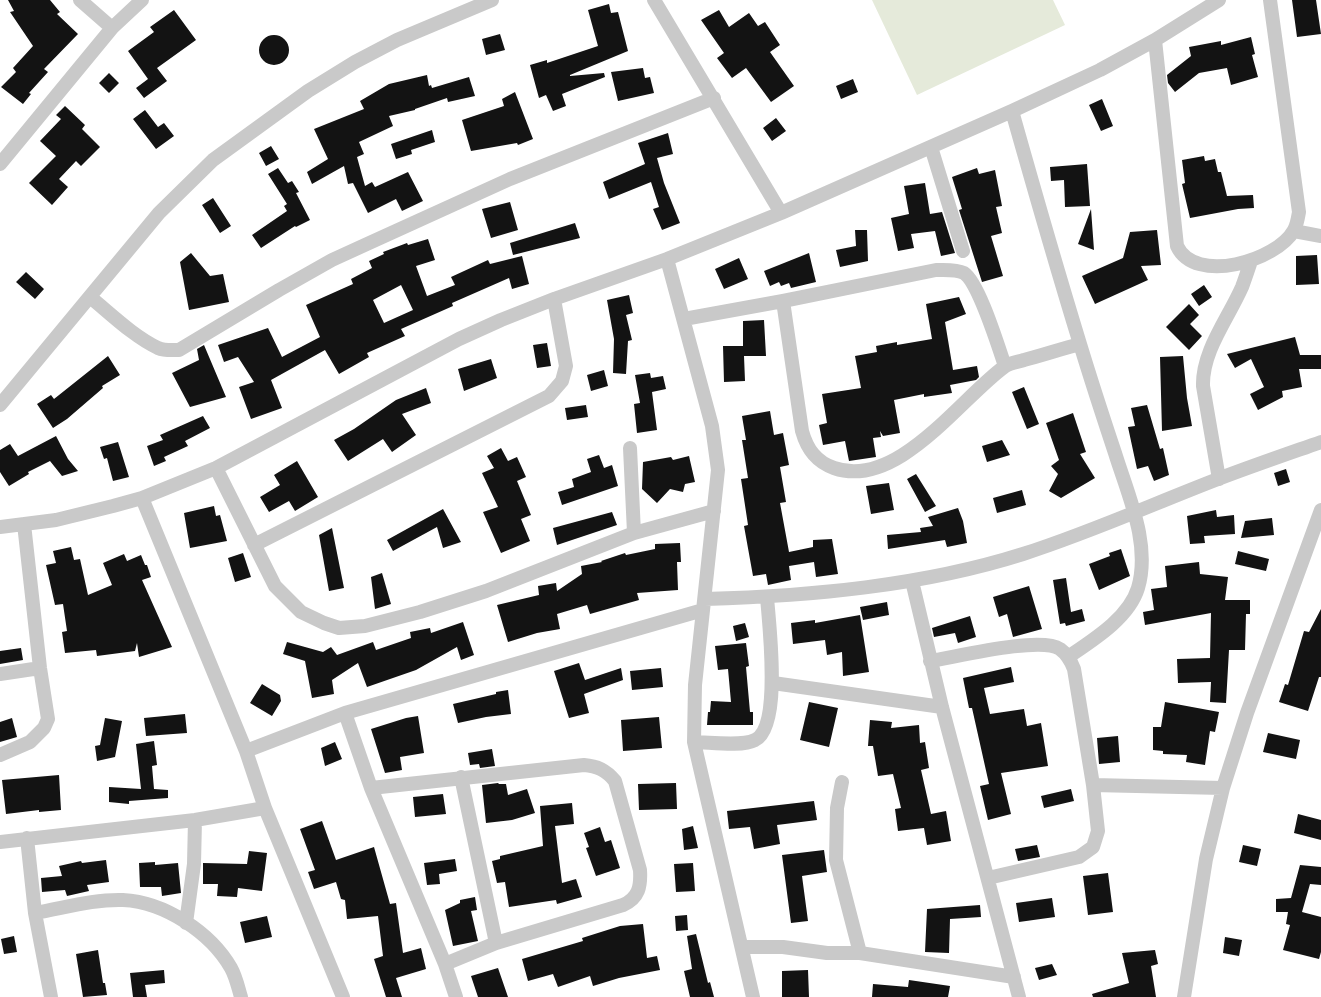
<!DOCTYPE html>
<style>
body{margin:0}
canvas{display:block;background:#fff}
</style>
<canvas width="1321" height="997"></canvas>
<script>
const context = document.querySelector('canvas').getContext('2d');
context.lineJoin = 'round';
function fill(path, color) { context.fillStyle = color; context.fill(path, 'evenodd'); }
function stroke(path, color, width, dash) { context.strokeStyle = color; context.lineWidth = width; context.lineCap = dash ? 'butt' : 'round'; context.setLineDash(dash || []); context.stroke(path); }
fill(new Path2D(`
 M872,0H1053L1065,25L917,95Z`), '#e5eada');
fill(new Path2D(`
 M8,0H50L60,12L57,14L78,34L44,69L48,72L29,93L31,94L23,104L1,87L16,72L13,68L33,46L10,12L14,11Z
 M1292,0H1316L1321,34L1297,37Z
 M609,4L611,13L618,12L628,51L570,75V76L604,73L605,77L562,94L566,106L553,111L546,95L539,98L530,65L547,60V63L598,46L588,10Z
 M174,10L196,40L157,68L167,81L144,98L136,88L148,79L128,51L154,32L150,27Z
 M719,10L729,27L749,13L758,26L765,22L780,45L770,52L794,86L771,102L746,68L732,78L717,58L724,53L701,20Z
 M500,34L505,50L486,55L482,39Z
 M259 50a15 15 0 1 1 30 0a15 15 0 1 1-30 0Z
 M1251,37L1255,54L1252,55L1258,77L1231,85L1227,68L1199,73L1175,92L1168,83L1167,75L1191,56L1189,47L1221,41V45Z
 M643,68L645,78L650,77L654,93L618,101L611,72Z
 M109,73L119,83L109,93L99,83Z
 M427,75L429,86L431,85L432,88L469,77L475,96L448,102L447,98L415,109V110L389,116L393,126L359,142L364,154L357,157L365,186L372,182L375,187L408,172L423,201L402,211L396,199L368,213L353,183L348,184L344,166L312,184L307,172L328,159L314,129L364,109L360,101L389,84Z
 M853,79L858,92L841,99L836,86Z
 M515,92L533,139L518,145L517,143L471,151L462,120L504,106L502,99Z
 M1102,99L1113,126L1101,131L1089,105Z
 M65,106L85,125L82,129L100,147L81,166L76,161L59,179L68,187L52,205L29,183L56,156L40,141L61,119L56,115Z
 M145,110L158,127L164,123L174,136L156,149L133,119Z
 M776,118L786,131L772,141L763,128Z
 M432,130L435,142L411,150L412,154L396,159L391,144Z
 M668,133L673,154L657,158L664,183L680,223L662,230L653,209L659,207L651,182L609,199L603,182L645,164L638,143Z
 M271,146L279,159L266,166L259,153Z
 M1204,156L1205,161L1215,159L1218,172H1221L1227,196L1253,195L1254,208L1238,209L1190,218L1182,184L1185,183L1182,160Z
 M1087,164L1090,206L1065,207L1064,180L1051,181L1050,167Z
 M278,168L288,183L292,181L299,192L296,193L310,220L296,227L295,226L261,248L252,235L287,211L284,206L287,204L268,174Z
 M977,168L979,174L995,170L1002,206L996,207L1002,233L991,236L1003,276L982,282L959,210L962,209L952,177Z
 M925,183L930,214L942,212L955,253L941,256L935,231L911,234L914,248L898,251L891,218L909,214L904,186Z
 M213,198L231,226L220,233L202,205Z
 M510,202L518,230L491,238L482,209Z
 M1091,209L1094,250L1078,244Z
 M575,223L580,238L513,255L510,243Z
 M855,230H867L868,261L840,267L836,250L856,246Z
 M1157,230L1161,265L1141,266L1148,280L1095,304L1082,276L1123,258L1130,232Z
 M428,239L435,260L416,266L427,296L455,285L451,277L488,260L490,264L522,256L529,284L512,289L509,278L452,303L453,306L401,329L405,336L367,353L369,357L339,374L325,350L271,380L282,408L251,419L239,387L254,382L238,357L224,362L218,345L268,328L282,357L320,337L306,305L353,284L351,279L372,268L369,261L384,254L383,252L407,243L408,245ZM401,285L413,310L384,323L373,300Z
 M191,253L210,276L223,274L229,302L189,310L180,262Z
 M809,253L816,282L791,288L789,283L781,286L779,282L770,286L764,271Z
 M1317,255L1319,284L1296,285V256Z
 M739,258L748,279L724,289L715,269Z
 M26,272L44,289L35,299L16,282Z
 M1204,285L1212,297L1199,306L1191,294Z
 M629,295L633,313L626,315L632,340L628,341L626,374L613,373L614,339L607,300Z
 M959,297L966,314L945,322L953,370L977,366L979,377L976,380L950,385L952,393L924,397V394L894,400L900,433L883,436L880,431L881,437L873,438L876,457L849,461L845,441L823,445L819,425L827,423L822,394L861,388L855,356L877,352L876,346L897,342V345L932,339L926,304Z
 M1189,304L1199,315L1190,324L1202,336L1189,350L1166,327Z
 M764,320L766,356H744L745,381L724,382L723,346H743V321Z
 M1295,337L1300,355H1321V369H1299L1302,387L1282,391L1283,397L1258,410L1250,394L1264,387L1251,359L1235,368L1227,354Z
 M547,343L551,366L537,368L533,345Z
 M204,345L226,397L190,407L172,373L199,360L197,349Z
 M108,356L120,375L102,386L103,388L67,419L53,428L37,404L51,395L54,399Z
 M1183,356L1187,398L1192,426L1162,431L1160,357Z
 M491,359L497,378L464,391L458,369Z
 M604,370L608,386L591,391L587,375Z
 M650,373L651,378L663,376L666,389L652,392L657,430L637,433L634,404L640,403L635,375Z
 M1024,387L1039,424L1027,429L1012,392Z
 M426,388L431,403L402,414L416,435L392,452L383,439L348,461L334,440L354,429L396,400Z
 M586,405L588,417L567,420L565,408Z
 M1147,405L1160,449L1163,448L1169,475L1154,481L1148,466L1137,469L1128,427L1135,426L1131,408Z
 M770,411L774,435L783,433L789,465L780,467L786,502L780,503L789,552L813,547V540L832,539L838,574L816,577L814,562L789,566L791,580L768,585L766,574L753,576L744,526L748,525L741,479L748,478L742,440H746L742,416Z
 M1073,413L1086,452L1080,454L1095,478L1061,498L1049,491L1058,474L1051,466L1059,460L1046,423Z
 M203,416L210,428L185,441L188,446L164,457L166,461L154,466L147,446L163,440L160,435Z
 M56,436L68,459L78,471L62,476L50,461L28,472L29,474L9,486L0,472V450L10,444L18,456Z
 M1002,440L1010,455L987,462L982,446Z
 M118,442L129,477L113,481L107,458L104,459L100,447Z
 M501,448L508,461L517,457L526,477L517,481L531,515L521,519L530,541L501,553L483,512L498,507L482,473L494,468L487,456Z
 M599,455L604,468L612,465L618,486L562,505L558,492L574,487L572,479L591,472L587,459Z
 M689,456L695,482L685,484L683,492L670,489L657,503L642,489L643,462L671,457L673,460Z
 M297,461L318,497L295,511L289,501L269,512L260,497L280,485L274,475Z
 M1286,469L1290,482L1278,486L1274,473Z
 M916,474L936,506L925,512L907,479Z
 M889,483L894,510L871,514L866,486Z
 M1022,490L1026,505L997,513L993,498Z
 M214,506L216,516L220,515L227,541L190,548L184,513Z
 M958,508L963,521L967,543L947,547L945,540L888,549L887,535L921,532L920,528L933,526L928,517Z
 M443,509L461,542L443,548L437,527L393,551L387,540Z
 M1216,510L1217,517L1234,515L1235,534L1204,536L1205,543L1190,544L1187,516Z
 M612,512L617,525L557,545L553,528Z
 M1272,518L1274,535L1241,538L1245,521Z
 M332,528L344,588L329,591L319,535Z
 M680,543L681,562H677L678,590L637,593L639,600L590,614L587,605L557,614L560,629L537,633L508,642L497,605L539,595L538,586L556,583L557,591L582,574L581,566L602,562L601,561L625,553L626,555L655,549V544Z
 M71,547L74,560L80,559L88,595L112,585L103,563L124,554L127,561L141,555L145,565H147L151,577L142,580L172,647L139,657L137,643L135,651L97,656L96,650L65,653L62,632L67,631L63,604L55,605L46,565L56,563L53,551Z
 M1121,549L1130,576L1099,590L1089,564L1110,556L1109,553Z
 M1238,551L1269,559L1266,571L1235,564Z
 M243,553L251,577L235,582L228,558Z
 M1199,562L1200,574L1228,577L1225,600H1250V614H1246L1245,650H1229L1226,703L1210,702L1211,682L1178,683L1177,659L1210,658L1211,613L1145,625L1143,612L1154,610L1151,589L1167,587L1165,566Z
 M382,573L391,604L375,609L371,577Z
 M1066,578L1071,612L1082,609L1085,621L1066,626L1065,623L1060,624L1053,580Z
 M1029,586L1042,629L1013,637L1007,614L999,617L993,597Z
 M887,602L889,615L863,620L860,607Z
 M1321,609V677H1319L1308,711L1279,702L1285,684L1288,685L1304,631L1309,632Z
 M860,615L869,672L843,676L842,652L827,655L825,640L793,644L791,623L815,620V623Z
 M970,616L976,637L958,643L955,633L934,637L932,628Z
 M463,622L474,655L461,660L457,647L416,670L367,687L358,663L332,680L334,694L312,698L305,661L283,654L287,642L323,652L331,647L337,655L373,642L376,650L411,638L410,632L430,628L431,633Z
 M745,623L749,637L736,641L733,626Z
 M746,643L749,666L746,667L750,712H753V725H707L708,712H710L711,701L731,702L728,669L718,670L715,646Z
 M21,648L23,660L0,664V651Z
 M579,663L585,680L621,668L623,680L584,694L589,713L569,718L554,671Z
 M1011,667L1014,682L984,688L990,714L1024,709L1027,726L1041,723L1048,766L1001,773L1011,814L988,820L980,786L989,784L972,708H969L963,678Z
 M661,668L663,687L632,690L630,671Z
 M262,684L280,695L281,701L272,716L250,703Z
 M508,690L511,714L486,717L458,723L453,704L496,694V692Z
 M809,702L838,708L829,747L800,740Z
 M1165,702L1219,712L1215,732L1210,731L1205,765L1186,762L1187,755L1163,754V751L1153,750V727H1161Z
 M185,714L187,733L146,736L144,718Z
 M418,716L424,753L400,757L402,770L385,773L371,729L406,718Z
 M659,717L662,748L623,751L621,720Z
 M12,718L17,737L0,742V722Z
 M105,718L122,721L115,757L97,761L95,746L100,745Z
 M870,720L892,722L891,728L919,725L920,743L925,742L929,768L921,770L931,814L946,811L951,841L927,845L924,828L898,831L895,809L901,808L893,774L878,776L873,746H868Z
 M1268,733L1300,740L1296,759L1263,752Z
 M1118,736L1120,762L1099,764L1097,738Z
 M154,741L157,765L152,766L154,789L168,790V798L129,801V804L109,802V787L141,789L136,744Z
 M335,742L342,759L325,766L321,748Z
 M492,749L495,766L480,768L479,764L470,765L468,753Z
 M59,775L61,810L39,812V810L6,814L2,780Z
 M498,783L499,784H506L508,795L527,789L535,813L512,820L486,823L482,785Z
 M676,783L677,809L639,810L638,784Z
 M1071,789L1074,801L1044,808L1041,796Z
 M443,794L446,814L415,817L413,797Z
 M814,801L817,820L777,825L780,844L754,849L750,827L729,829L727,811Z
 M572,803L574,824L555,826L562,883L576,879L582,897L557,904L556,900L509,907L505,882L497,883L492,861L500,859V856L543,846L540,806Z
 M1298,814L1321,820V840L1294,833Z
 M322,821L336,860L374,847L390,904L396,903L403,953L421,948L426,969L396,978L402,997H386L374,959L383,956L378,916L347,919L345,900L341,899L336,882L314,889L308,872L315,870L300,829Z
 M693,826L698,848L684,850L682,829Z
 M600,827L605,842L611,840L620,868L596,876L586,848L589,847L584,833Z
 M1037,845L1040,857L1018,861L1015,849Z
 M1243,845L1261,849L1257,866L1239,862Z
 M824,850L827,872L802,876L808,921L791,923L782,855Z
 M249,851L267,853L262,891L238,888L237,897L217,896L218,884H203V863L247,864Z
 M455,859L457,871L439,874L440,884L427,885L424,863Z
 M106,860L109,882L87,885L89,891L67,896L65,890L42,892L41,878L62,876L59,866L81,861L82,863Z
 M155,862V865L178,863L181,893L162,896L161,887H140L139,863Z
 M693,863L695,891L676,892L674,864Z
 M1300,865L1321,867V885L1310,884L1302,912L1321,917V952L1319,959L1283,950L1290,925L1286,924L1288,912H1276V899L1291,898Z
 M1108,873L1113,912L1088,915L1083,876Z
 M475,897L477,910L471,911L478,941L453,946L445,910L460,903V900Z
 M1052,898L1055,917L1019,922L1016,903Z
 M980,905L981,917L950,919L949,953L925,952L927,909Z
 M687,915L688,930L676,931L675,916Z
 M267,916L272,937L245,943L240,922Z
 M643,924L647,958L657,956L660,970L619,978L593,986L590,976L558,987L553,974L528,981L522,959L583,941L582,938L620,926Z
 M696,934L708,983L710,982L714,997H690L684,971L692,969L687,936Z
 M14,936L17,952L4,954L1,939Z
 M1225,937L1242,940L1239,956L1223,953Z
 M98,950L103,983H105L107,995L83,997L76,954Z
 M1155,950L1158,964L1151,966L1156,997H1093L1092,994L1129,983L1122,953Z
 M1052,964L1057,975L1039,980L1035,968Z
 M498,968L508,997H478L471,976Z
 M164,970L165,983L145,985L147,997H133L130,973Z
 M808,970L809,997H782V971Z
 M909,980L950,986L948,997H872L873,984L908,987Z`), '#131313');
stroke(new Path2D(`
 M80,0L112,28
 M654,0L781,213
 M1155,40L1177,246C1195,285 1277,261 1294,230C1297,225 1298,218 1299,212L1270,0
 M1012,111C1034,189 1056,266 1080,344C1091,380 1103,417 1115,453C1128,495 1151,544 1138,588C1129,618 1093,640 1068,657
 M931,147L963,251
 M0,164L112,28L142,0
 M1294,231L1321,236
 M667,259L712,426L718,470L695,685L694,742L753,997
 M90,297C111,314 133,336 158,348C165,351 172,350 179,350L279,290L332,260L367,244L510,179L714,98
 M783,301L802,431C807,449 816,462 834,468C897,490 960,399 1004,367C1009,363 1018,362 1024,360C1043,355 1061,349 1080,344
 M684,319L783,301L936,270C944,270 956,269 964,273C979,283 998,346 1005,366
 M0,405L159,213L213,160L308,91L355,62L397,40L492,0
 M630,448L634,533
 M216,468L275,586L301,612L324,623L339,628L365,626L420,612L486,591L634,533L714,511
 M1219,479L1203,386C1202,351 1228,319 1242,287C1245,279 1248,270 1251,261
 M142,498L246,751L265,808L343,997
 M0,527L56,520L113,506L142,498L216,468L459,339L501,320L554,299L667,259L781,213L1012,111L1100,70L1155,40L1219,0
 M254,545L549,396L562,381L566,366L554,299
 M912,581L942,707L1019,997
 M705,599C810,596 922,586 1023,554C1089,533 1153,504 1218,479C1252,466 1287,454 1321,442
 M930,661C956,657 1040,636 1060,649C1067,654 1071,661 1074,669L1093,785L1098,831L1093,847L1079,857L988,878
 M0,674L40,668
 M773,683L942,707
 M345,713L371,788L445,964L456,997
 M694,742C709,742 742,747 755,740C782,727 769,625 767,597
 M246,751L345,713L703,610
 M0,755L30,742L44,728L48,719L40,668L24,524
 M461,777L496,943
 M842,782L837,808L836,860L860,953
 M1093,785L1223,788
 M371,788L584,765C597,766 606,770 615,781L640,870C641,886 639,898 623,905L496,943L445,964
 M27,838L35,913L51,997
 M0,842L195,820L265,808
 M35,913C64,908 94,899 123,900C165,902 211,933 231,968C236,977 238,987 241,997
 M186,923L194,864L195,820
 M743,947H783L827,953H860L1014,977
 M1184,997L1206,859L1223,788L1247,713L1321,510`), '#c9c9c9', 14);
</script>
